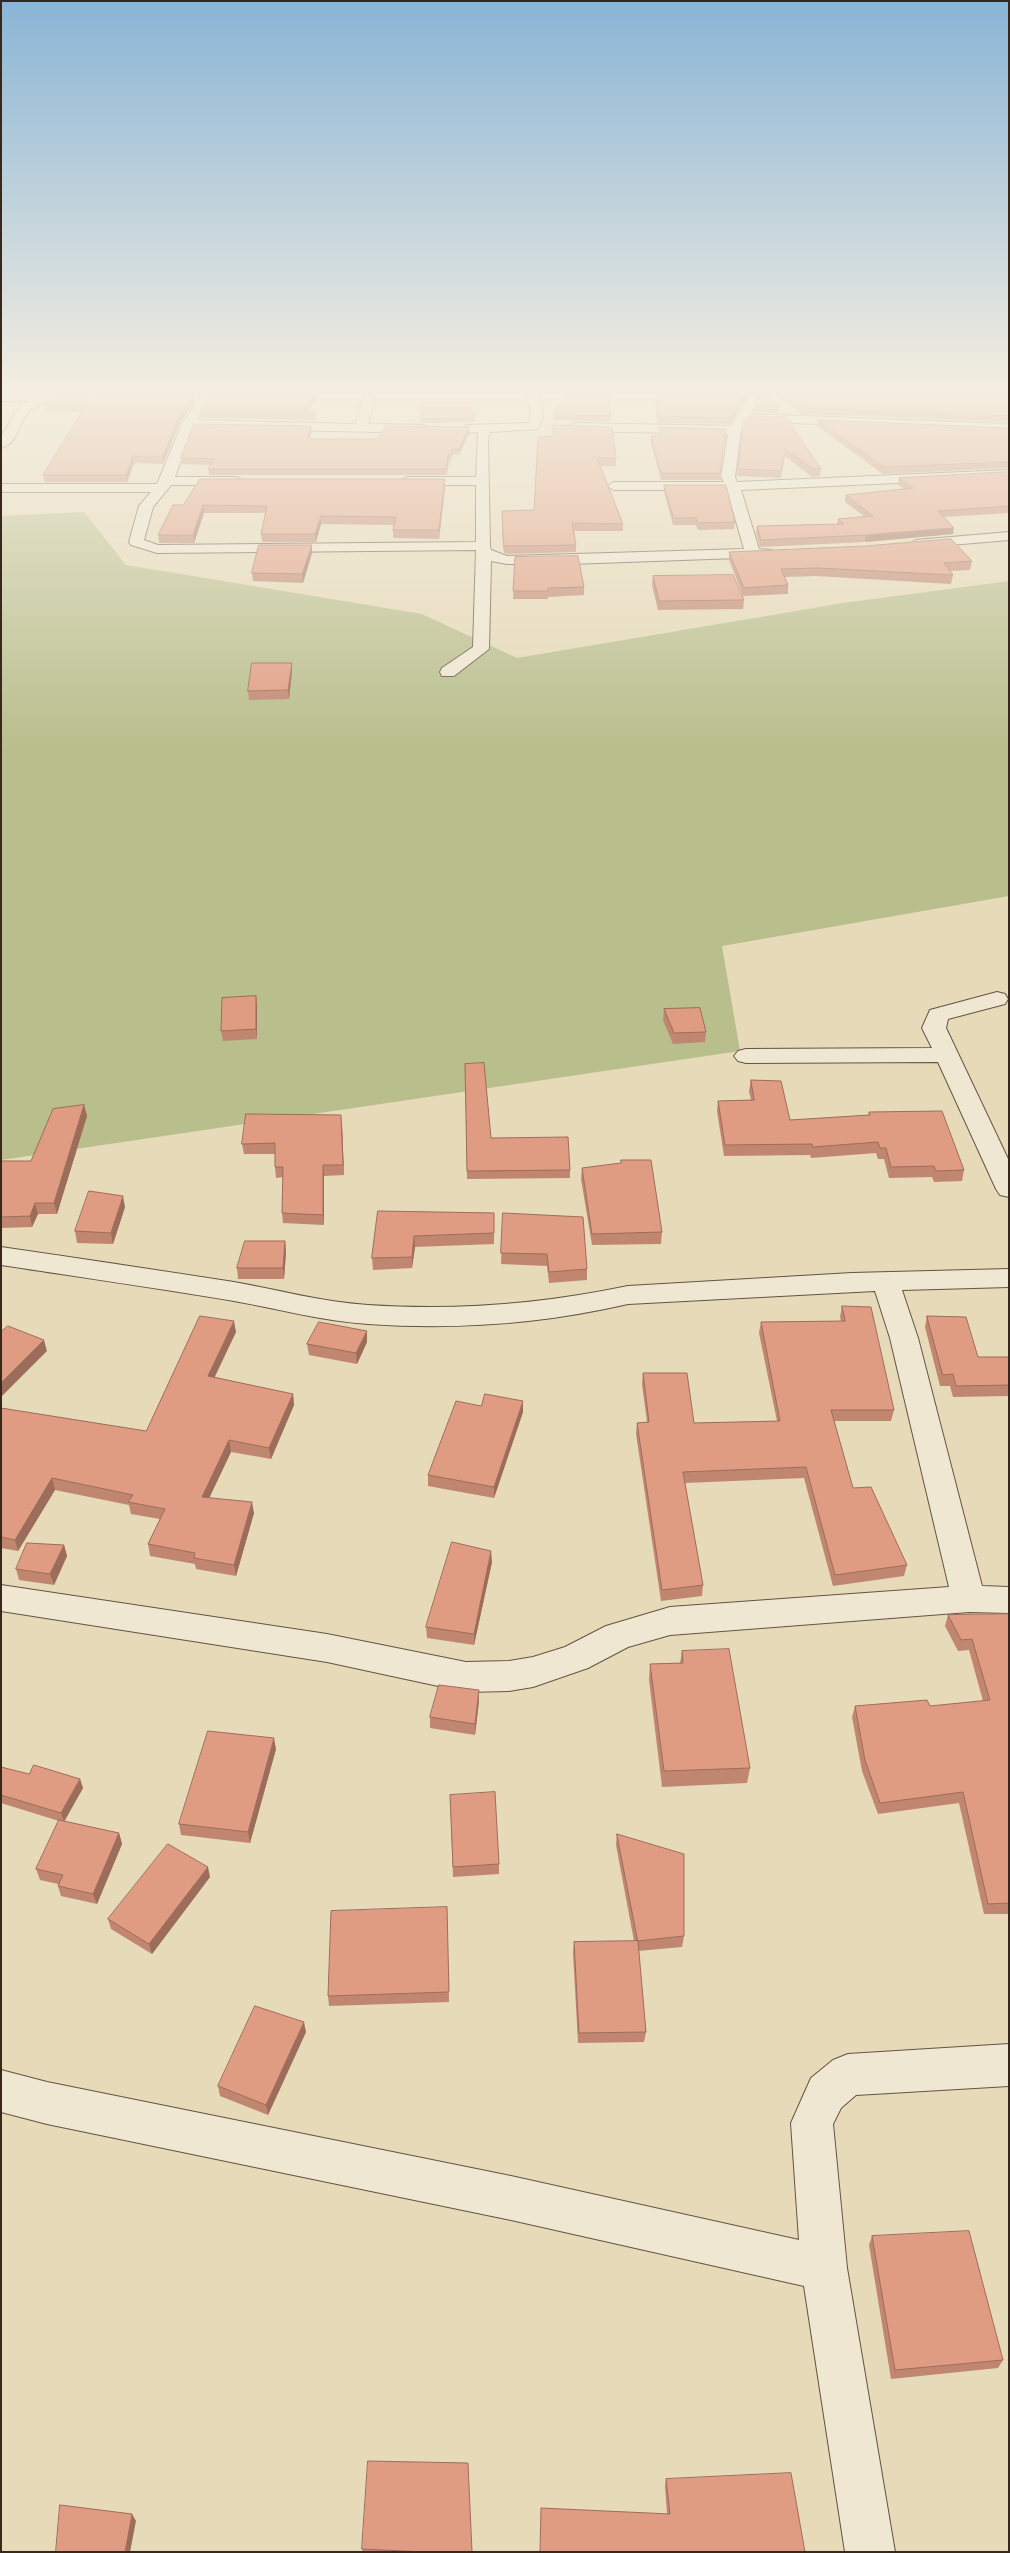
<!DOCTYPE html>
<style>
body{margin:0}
#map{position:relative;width:1010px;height:2553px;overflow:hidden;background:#e6dab9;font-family:Vollkorn,serif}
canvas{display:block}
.frame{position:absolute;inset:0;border:2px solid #38281b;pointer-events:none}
</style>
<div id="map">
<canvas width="1010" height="2553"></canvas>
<div class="frame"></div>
</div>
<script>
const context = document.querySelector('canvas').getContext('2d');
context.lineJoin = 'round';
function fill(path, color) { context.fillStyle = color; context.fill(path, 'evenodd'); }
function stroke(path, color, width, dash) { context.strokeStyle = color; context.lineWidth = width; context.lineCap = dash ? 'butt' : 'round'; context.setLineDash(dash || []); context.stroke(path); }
fill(new Path2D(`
 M84,512L126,565L422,614L517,658L843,603L1009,581V896L722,946L740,1051L1,1160V516Z`), '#b8be8c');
const minor = new Path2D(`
 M1,393L88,394L94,398C85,408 61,398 48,401C44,402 39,406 34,408C18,415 21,443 1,448V436C14,422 10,410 30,401H1Z
 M200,393H212L206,408L197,420L355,424L364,393H376L368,424L424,425L430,429L424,433L193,428L175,477H237L244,481L237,485H171L153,507L144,540L158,545L476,542V485H407L400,481L407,477H476L478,432L467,433L461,429L467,425L529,423L531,417L527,393H539L543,417L538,429L490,432L488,441L490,546L491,550L507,556L744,549L727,490H614L607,486L614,482H724L721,477L728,434L575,431L569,427L575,423L731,426L751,393H763L751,414L1009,424V432L747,421L741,430L735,477L737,482L1009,470V478L741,490L759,549L771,550L773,553L766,557L570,564H507L491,561L489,649L454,676H442L440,672L442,668L473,647L476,550L157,553L131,545L129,542L139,506L151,492H1V484H157L182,424L194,407Z
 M1009,532V540L916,548L909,544L916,540Z
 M997,992L1005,994L1008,999L1005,1004L948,1019L946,1028L1009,1161V1197L1000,1195L996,1189L938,1062L746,1063L738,1061L734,1056L738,1051L746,1049L932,1048L922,1028L930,1010Z
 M1,1247C79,1258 156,1270 234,1282C279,1290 322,1302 368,1305C456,1311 542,1304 628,1286L852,1273L1009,1269V1287L902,1290L918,1338L982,1586L1009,1587V1613L969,1612L670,1635L628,1647L588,1668L533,1687L509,1691L466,1692L327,1662L1,1611V1585L327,1634L466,1662L509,1661L533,1657L565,1647L606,1626L670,1607L949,1587L890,1338L875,1291L628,1304C542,1324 456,1330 368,1324C322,1321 279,1309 234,1301C156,1288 79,1277 1,1265Z
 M1009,2044V2086L856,2095L841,2108L833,2124L847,2268L895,2552H845L804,2286L511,2220L47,2124L1,2112V2070L47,2082L511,2176L799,2240L791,2123L811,2078L833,2060L848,2054Z`);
stroke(minor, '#645442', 2);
fill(minor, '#efe7d2');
fill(new Path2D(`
 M211,393H320L308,410H315L316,416L315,420L201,418L200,412L207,402Z
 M568,393H611L609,402L611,416L610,422L554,420V415Z
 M662,393H749L730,424L658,423L655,404L656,398H662Z
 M772,393H857L882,395L1009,393V422L801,414Z
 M193,396L194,403L180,423L163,464L134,463L127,482H45L43,475L82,412H47L46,405Z
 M755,405L779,406L778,413L754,412Z
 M472,407L470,412L476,416L474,422L420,423V419Z
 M818,420L1009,428V468L883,474L817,426Z
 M743,423L821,469L820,476L812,477L785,456L781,478L737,476Z
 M311,426L312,431L309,439H377L469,427V433L459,455L452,454L451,461H449L447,475H209L208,469L211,465L182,464L181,458Z
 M660,427L726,436L720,470L721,473V480H661L651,443V436H659Z
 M553,436L616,458V466H600L623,524V531H574L576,545V552L507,554L504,553L503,546L502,511L534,510Z
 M1009,472V513L944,517L953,534L865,542L760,547L756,533L757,526L837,524L838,519L864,516L845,502L846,495L904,489L898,485L899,478Z
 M664,485L735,522L734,529L698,530L696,525H673L664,492Z
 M445,487L439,539L393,538V530L394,525L321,524L316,542H262L261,534L266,513H204L194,543H159L158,535L183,505Z
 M729,552L972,561L970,570L950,571L953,575L951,584L816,576L785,577L788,585V594L743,596L729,560Z
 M312,553L303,583L253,581L252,573Z
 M515,557L584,587V595L548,597V599H513Z
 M653,576L744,600L743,609L658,610L652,585Z
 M292,672L289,699L249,700L248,691Z
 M256,996L257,1007V1039L223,1041L221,1031Z
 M664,1009L706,1032L705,1042L673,1044L663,1020Z
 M465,1064L491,1138L570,1170V1178L467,1179Z
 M751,1080L790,1120L868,1115L869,1112L964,1170L962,1181L934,1182L932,1177L889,1178L884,1159H878L876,1153L811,1158L810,1155L724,1156L717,1111L718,1101L751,1100L749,1091Z
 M84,1105L87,1116L57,1214H38L32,1227L1,1228V1161H31Z
 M342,1125L344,1175L324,1176V1225L283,1223L282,1213L283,1177L276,1178L275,1167V1154H244L242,1144Z
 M582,1168L662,1232L661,1244L592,1245L581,1179Z
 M125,1207L113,1244L77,1243L75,1231Z
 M378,1211L494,1213V1244L415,1247L412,1268L373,1270L372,1258Z
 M503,1213L587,1269V1280L549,1283L547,1266L501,1264Z
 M285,1241L286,1252L284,1279H238L237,1268Z
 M842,1306L894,1410L891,1421H834L853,1488L907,1565L904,1576L833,1586L804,1478L685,1483L703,1585L702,1596L661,1601L636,1434L637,1423L647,1422L642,1384L643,1373L694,1423L777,1421L759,1333L761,1322L841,1321L840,1317Z
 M927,1316L978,1357H1009V1396L953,1397L950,1386H940L925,1327Z
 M367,1331V1342L357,1364L309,1355L307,1344Z
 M236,1332L214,1377L293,1394L294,1405L271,1459L231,1452L209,1498L254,1513L236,1576L196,1569L195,1564L150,1556L148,1544L160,1519L131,1514L129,1505L55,1490L18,1551L1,1548V1408L146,1431Z
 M481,1406L523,1412L494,1498L428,1486V1475Z
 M64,1545L67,1556L54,1585L19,1580L16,1569Z
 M492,1562L474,1645L427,1638L426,1627Z
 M1009,1614V1914H984L959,1803L878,1814L862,1771L852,1717L855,1706H930L983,1701L969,1650L958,1651L945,1626L948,1615Z
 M682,1651L750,1768L747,1783L662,1787L649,1680L650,1664L680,1663Z
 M479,1701L475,1735L430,1728V1717Z
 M276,1749L250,1843L181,1835L179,1824Z
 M1,1767L29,1774L80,1779L83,1788L64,1821L119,1833L122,1844L97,1904L61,1896L58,1886V1884L40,1880L36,1869L59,1821L1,1803Z
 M450,1795L499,1864V1874L453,1877Z
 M617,1834L684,1936L682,1947L638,1951L646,2032L644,2042L578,2043L573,1953L574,1942L634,1941L616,1845Z
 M210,1877L152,1954L111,1929L108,1919Z
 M447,1907L449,2002L329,2006L328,1996Z
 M306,2032L268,2115L220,2096L218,2086Z
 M872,2236L1003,2360L998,2368L891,2379L869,2245Z
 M666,2479L805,2552L667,2514L665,2486Z
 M362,2549L472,2552H363Z`), '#c18670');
fill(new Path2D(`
 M315,393H320L306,413L303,410Z
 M746,393H749L730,424V418Z
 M193,396L194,403L180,423L163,464V456L179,416Z
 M311,426L312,431L308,445L307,439Z
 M469,427V433L459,455V449Z
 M726,429V436L719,473Z
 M133,456L134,463L127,482L126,475Z
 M445,479V487L439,539V530Z
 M203,505L204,513L194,543L193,535Z
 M321,516V524L316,542L315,534Z
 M954,528L953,534L865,542L866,535Z
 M312,545V553L303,583L302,574Z
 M292,663V672L289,699L288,690Z
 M256,996L257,1007V1039L256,1029Z
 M84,1105L87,1116L57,1214L54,1203Z
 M341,1115L342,1125L344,1175L343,1165Z
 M323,1165L324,1176V1225L323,1215Z
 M123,1196L125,1207L113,1244L111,1233Z
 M35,1203L38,1214L32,1227L30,1216Z
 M414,1236L415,1247L412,1268V1257Z
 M285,1241L286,1252L284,1279L283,1268Z
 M234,1321L236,1332L210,1387L208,1376Z
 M367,1331V1342L357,1364L356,1353Z
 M44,1340L47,1351L1,1397V1383Z
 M293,1394L294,1405L271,1459L269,1448Z
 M523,1401V1412L494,1498V1487Z
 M229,1440L231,1452L204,1509L202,1497Z
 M52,1478L55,1490L18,1551L15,1540Z
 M252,1502L254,1513L236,1576L234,1565Z
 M64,1545L67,1556L54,1585L50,1574Z
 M491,1551L492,1562L474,1645V1634Z
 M479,1690V1701L475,1735V1724Z
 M274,1738L276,1749L250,1843L248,1832Z
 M80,1779L83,1788L64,1822L61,1813Z
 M119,1833L122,1844L97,1904L93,1894Z
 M208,1867L210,1877L152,1954L149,1944Z
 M304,2022L306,2032L268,2115L266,2105Z
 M132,2514L136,2521L130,2552H125Z`), '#9d6d5b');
const building = new Path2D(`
 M211,393H315L303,410H315V413L200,412L207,402Z
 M568,393H610L608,399L611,416L554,415Z
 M662,393H746L730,418L658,416L656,398H662Z
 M762,393H770L779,406L755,405Z
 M781,393H857L882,395V393H1009V416L802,408Z
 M52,396H193L179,416L163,456H133L126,475H43L86,405H46Z
 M423,403H472L470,412H476L474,418L420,419Z
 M749,416L786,417L821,469H813L786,449L781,471L738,469L743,423Z
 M818,420L1009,428V462L884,467Z
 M194,424L311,426L307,439H377L386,426L469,427L459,449H452L451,455H448L447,469H208L215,459L181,458Z
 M553,425L612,427L616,458H597L623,524L572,523L576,545L507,546L504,545L503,538L502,511L534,510L538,437L553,436Z
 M660,427L726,429L720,469L721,473H661L651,436H661Z
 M1009,472V506L938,511L954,528L866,535L761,540L757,526L844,524L838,519L873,516L846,495L913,488L899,478Z
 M200,479H445L439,530H393L396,517L321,516L315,534H261L267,506L203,505L193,535H158L173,505H183Z
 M664,485H726L735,522L698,523L696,518H674Z
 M951,539L972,561L944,563L953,575L817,568L781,569L788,585L744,588L729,552L866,546Z
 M259,545H312L302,574L252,573Z
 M578,556L584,587L548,588V591H513L515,557Z
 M733,575L744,600L659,601L653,576Z
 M252,663H292L288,690L248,691Z
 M256,996V1029L221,1031L222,998Z
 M700,1008L706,1032L674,1033L664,1009Z
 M484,1063L491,1138L568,1137L570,1170L467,1171L465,1064Z
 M751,1080L781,1081L790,1120L870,1115L869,1112L942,1111L964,1170L936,1171L934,1166L891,1167L886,1148H880L878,1142L813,1147L812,1144L725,1145L718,1101L754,1100Z
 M84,1105L54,1203H35L30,1216L1,1217V1161H31L53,1109Z
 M246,1114L341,1115L343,1165H323V1215L282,1213L283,1167H275V1143L242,1144Z
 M621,1160H651L662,1232L592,1234L582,1168L621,1163Z
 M89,1191L123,1196L111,1233L75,1231Z
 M378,1211L494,1213V1233L414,1236L412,1257L372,1258Z
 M503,1213L583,1217L587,1269L549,1272L547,1254L501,1253Z
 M245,1241H285L283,1268H237Z
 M842,1306L871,1307L894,1410H831L853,1488L871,1487L907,1565L835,1575L806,1467L683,1472L703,1585L662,1590L637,1423L649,1422L643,1373H687L694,1423L780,1421L761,1322L845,1321Z
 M200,1316L234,1321L208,1376L293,1394L269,1448L229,1440L202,1497L252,1502L234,1565L194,1558L195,1553L148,1544L165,1509L128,1502L133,1495L52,1478L15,1540L1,1537V1408L146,1431Z
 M927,1316L966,1317L978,1357H1009V1385L956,1386L953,1374L943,1375Z
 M319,1322L367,1331L356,1353L307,1344Z
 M8,1326L44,1340L1,1383V1332Z
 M485,1394L523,1401L494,1487L428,1475L456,1401L481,1406Z
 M452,1542L491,1551L474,1634L426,1627Z
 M27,1543L64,1545L50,1574L16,1569Z
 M1009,1614V1903L988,1904L963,1792L880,1803L865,1760L855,1706L927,1700L930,1706L990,1700L972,1639L961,1640L948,1615Z
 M729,1649L750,1768L664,1771L650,1664L683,1663L682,1651Z
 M439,1685L479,1690L475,1724L430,1717Z
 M208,1731L274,1738L248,1832L179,1824Z
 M34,1765L80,1779L61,1813L1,1795V1767L29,1774Z
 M495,1792L499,1864L453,1867L450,1795Z
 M59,1820L119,1833L93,1894L58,1886L63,1875L36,1869Z
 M617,1834L684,1854V1936L638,1941Z
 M168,1844L208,1867L149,1944L108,1919Z
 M447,1907L449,1992L328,1996L331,1911Z
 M638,1941L646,2032L579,2033L574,1942Z
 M255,2006L304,2022L266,2105L218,2086Z
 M969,2231L1003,2360L895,2370L872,2236Z
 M368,2461L468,2463L472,2552H424L362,2549Z
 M791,2473L805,2552H540L541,2508L670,2514L666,2479Z
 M60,2505L132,2514L125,2552H56Z`);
fill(building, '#e09c82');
stroke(building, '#9d6d5b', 1);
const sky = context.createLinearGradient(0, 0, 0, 751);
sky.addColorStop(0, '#89b5d6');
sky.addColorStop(0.52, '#f4eee0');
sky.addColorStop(1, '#f4eee000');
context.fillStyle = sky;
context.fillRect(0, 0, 1010, 751);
</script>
